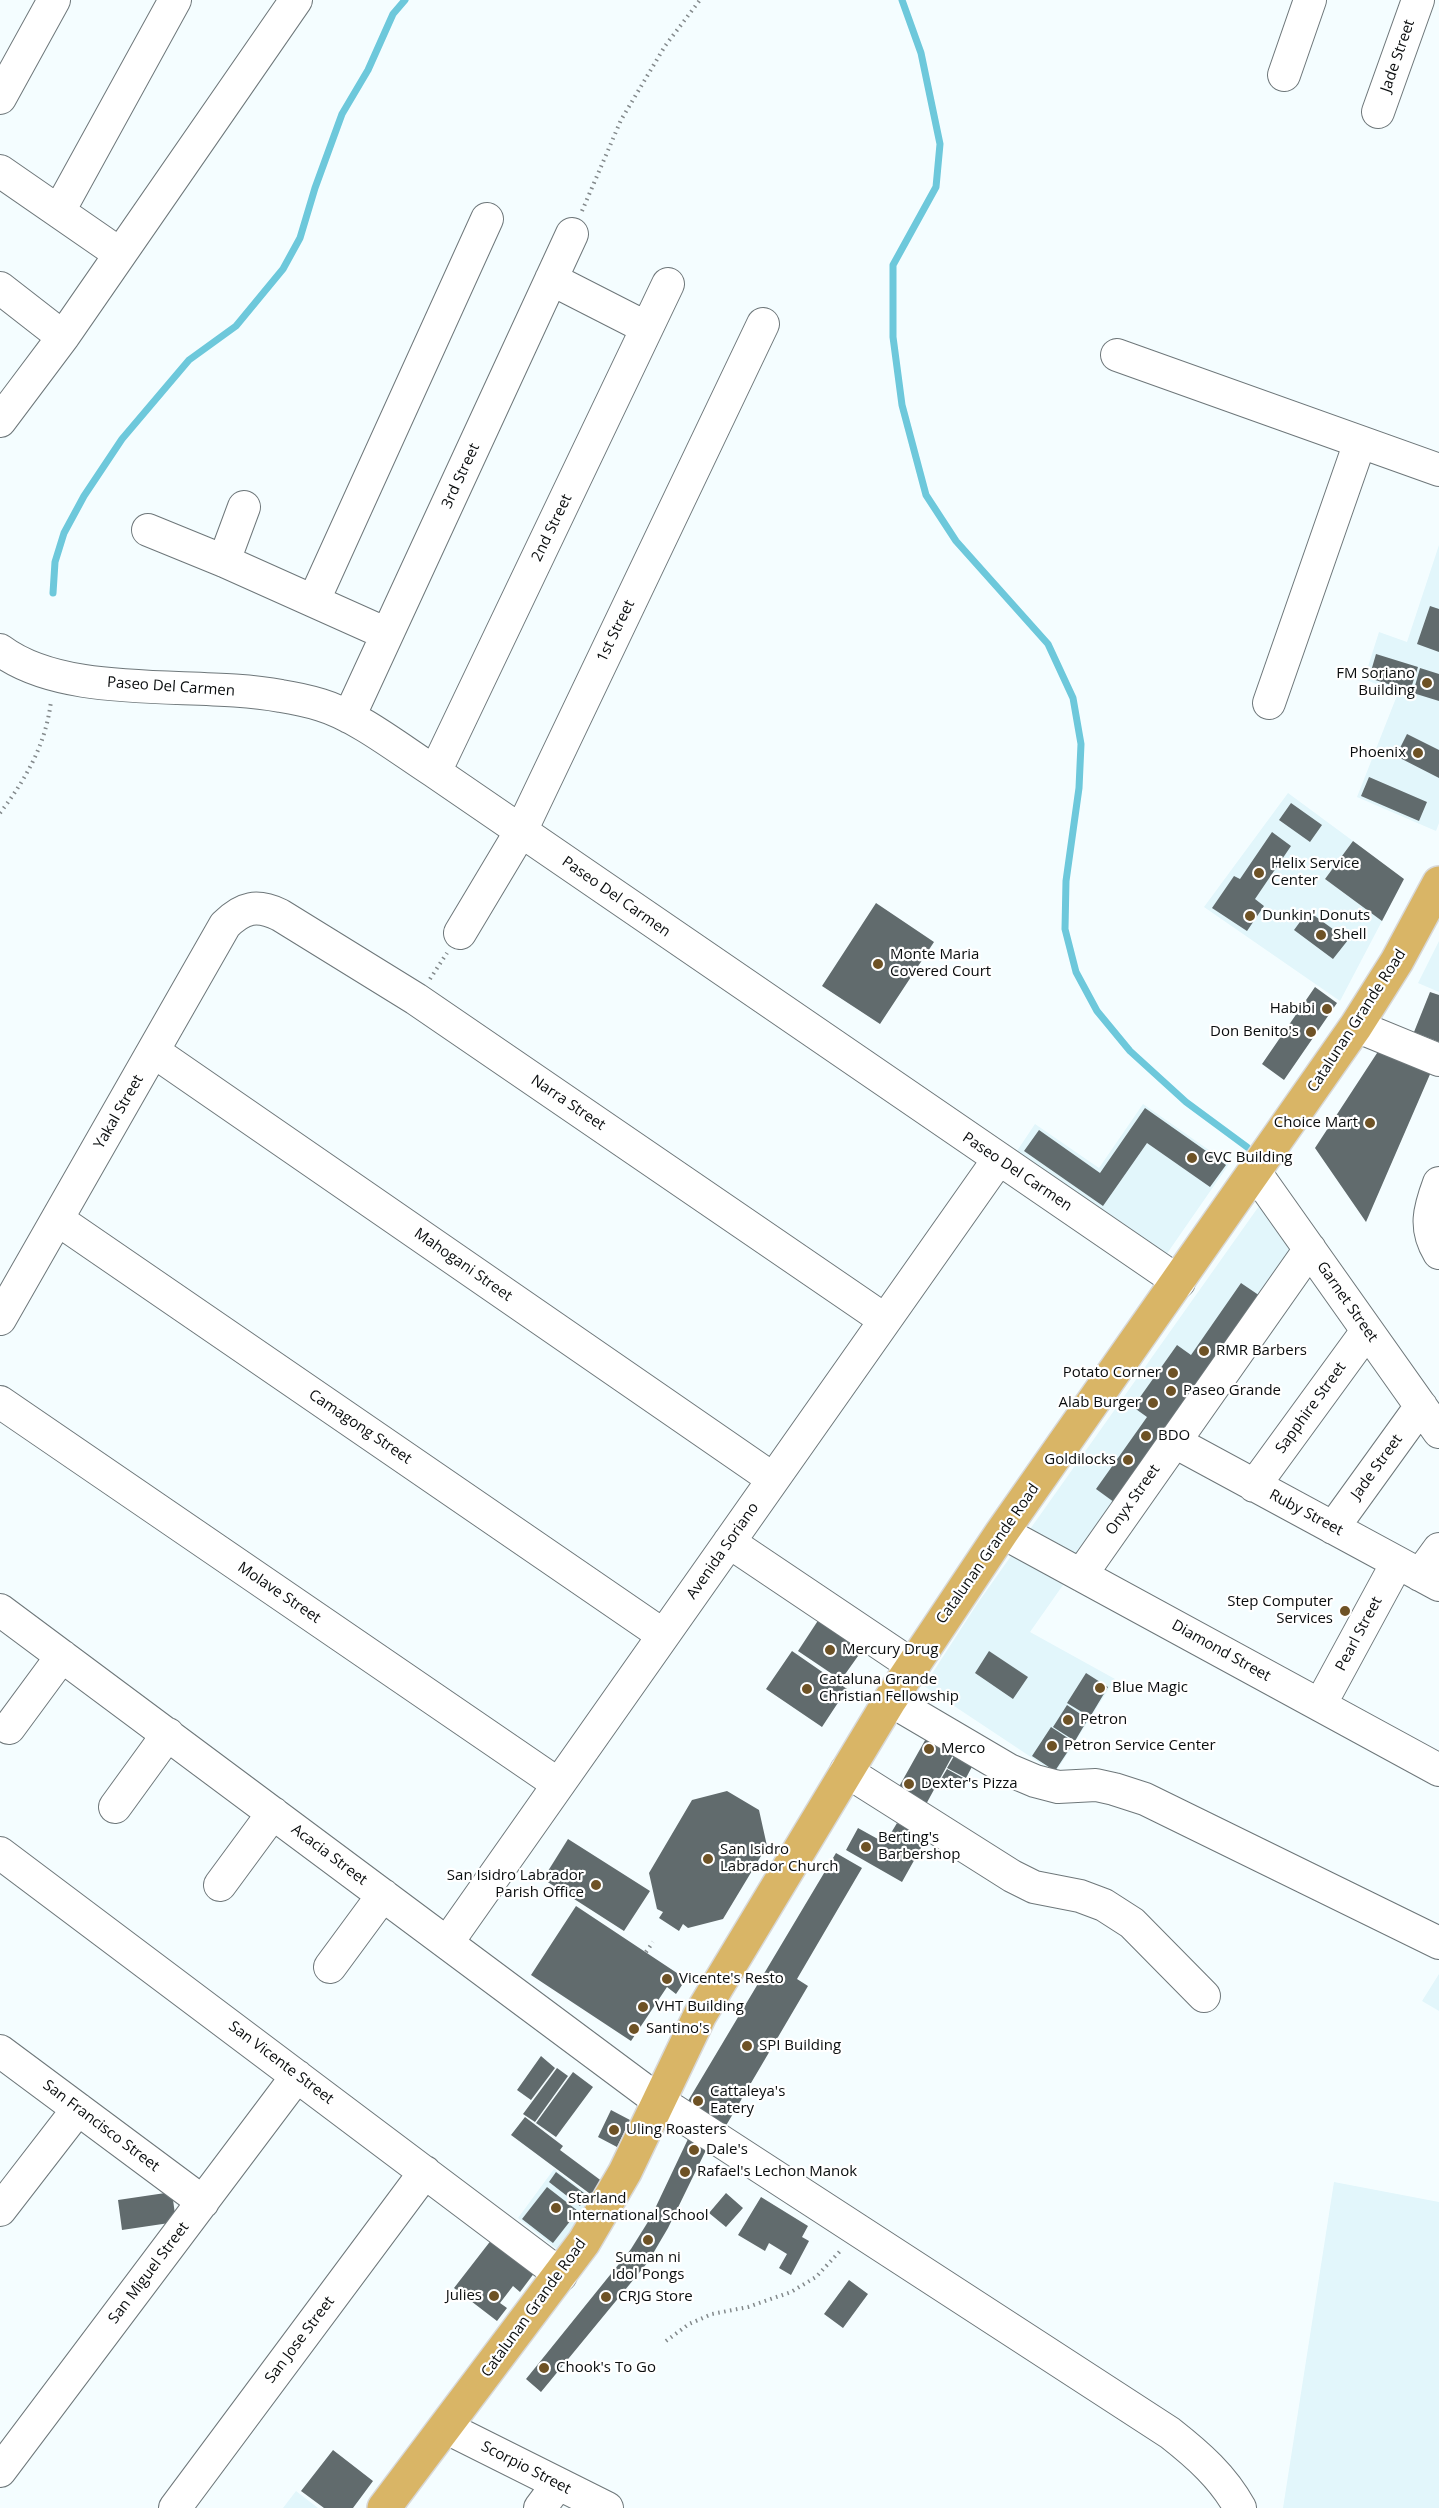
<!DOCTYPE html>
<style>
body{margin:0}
canvas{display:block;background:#f4fdff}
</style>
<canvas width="1439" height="2508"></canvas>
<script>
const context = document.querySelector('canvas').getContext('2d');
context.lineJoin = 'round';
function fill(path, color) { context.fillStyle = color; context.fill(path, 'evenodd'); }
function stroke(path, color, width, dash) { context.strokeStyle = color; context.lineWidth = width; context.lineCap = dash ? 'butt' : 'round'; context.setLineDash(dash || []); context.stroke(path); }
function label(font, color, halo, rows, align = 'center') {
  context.font = font + ' "Open Sans",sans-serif'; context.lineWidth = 4.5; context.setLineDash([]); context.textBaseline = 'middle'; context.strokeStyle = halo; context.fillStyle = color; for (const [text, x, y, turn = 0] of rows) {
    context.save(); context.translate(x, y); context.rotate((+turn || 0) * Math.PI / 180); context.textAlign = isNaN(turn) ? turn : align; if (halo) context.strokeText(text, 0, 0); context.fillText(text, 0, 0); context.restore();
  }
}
fill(new Path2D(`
 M1439,545V823L1436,831L1357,797L1398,693L1364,679L1379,632L1407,642Z
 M1288,793L1353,841L1325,879L1382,921L1340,1001L1204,907Z
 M1439,941V992L1418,983Z
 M1143,1104L1229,1164L1166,1255L1017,1151L1035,1124L1099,1168Z
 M1264,1199L1299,1249L1030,1632L1115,1679L1055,1773L924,1686L977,1604Z
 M1439,1974V2011L1422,2001Z
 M554,2169L593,2198L558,2250L518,2218Z
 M1334,2182L1439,2202V2508H1283Z
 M296,2491L318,2508H283Z`), '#e2f6fb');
stroke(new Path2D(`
 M902,0L921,53L940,144L936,187L893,265V337L902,405L926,495L956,541L1048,644L1073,698L1081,744L1079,788L1066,881L1065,929L1076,972L1097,1011L1130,1051L1186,1102L1247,1147
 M53,593L55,562L64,533L84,496L122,439L189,360L236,326L283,269L300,238L315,188L342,114L368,70L393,14L405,0`), '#6dc8db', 7);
fill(new Path2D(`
 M1430,606L1439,609V652L1417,644Z
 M1376,654L1418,667L1410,691L1369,678Z
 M1420,668L1439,674V701L1413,693Z
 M1407,734L1439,750V778L1396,756Z
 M1369,777L1427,802L1419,821L1361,796Z
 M1291,803L1322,825L1310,842L1279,820Z
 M1272,832L1291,846L1255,899L1264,906L1247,931L1212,908L1234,876L1240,879Z
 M1353,841L1404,879L1382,921L1325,879Z
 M876,903L934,942L880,1024L822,986Z
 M1308,911L1348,940L1333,959L1294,930Z
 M1315,987L1337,1003L1284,1080L1262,1064Z
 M1430,992L1439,995V1042L1414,1032Z
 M1379,1050L1431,1072L1366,1222L1315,1148Z
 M1145,1108L1226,1165L1210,1187L1147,1143L1103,1206L1024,1151L1039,1130L1100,1173Z
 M1241,1283L1263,1298L1118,1505L1096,1489L1147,1417L1133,1407L1177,1345L1191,1355Z
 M819,1619L863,1649L841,1680L798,1651Z
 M792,1651L847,1689L822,1727L766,1689Z
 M989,1651L1028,1677L1013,1699L975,1673Z
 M1086,1673L1108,1687L1090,1717L1067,1703Z
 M1067,1705L1088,1719L1075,1741L1053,1727Z
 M1051,1727L1074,1742L1055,1771L1032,1756Z
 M928,1735L955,1751L924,1808L896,1792Z
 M957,1751L975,1761L966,1778L947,1768Z
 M947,1769L965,1779L959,1789L941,1779Z
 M727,1791L759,1810L767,1846L723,1919L688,1928L683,1924L679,1931L659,1918L663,1912L657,1909L649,1873L692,1800Z
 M897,1823L926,1839L902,1882L846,1850L858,1828L885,1843Z
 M568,1839L650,1891L624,1931L543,1879Z
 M836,1853L862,1868L797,1979L808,1986L724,2129L685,2106Z
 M576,1906L686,1979L676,1994L667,1987L631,2041L531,1975Z
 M541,2056L555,2068L531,2100L517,2090Z
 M557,2068L568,2076L535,2122L523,2114Z
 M573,2072L593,2087L556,2137L536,2123Z
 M611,2110L630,2120L617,2147L598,2137Z
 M525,2117L563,2146L560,2150L603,2182L593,2196L511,2135Z
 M688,2139L707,2148L668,2228L648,2262L541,2392L526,2379L631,2249L651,2217Z
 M556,2172L588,2196L580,2206L549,2182Z
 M547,2187L578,2211L553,2243L522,2219Z
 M172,2192L176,2222L122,2230L118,2200Z
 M726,2193L743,2208L726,2227L709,2213Z
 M761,2197L808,2226L802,2237L809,2241L791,2275L779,2268L787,2254L769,2243L765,2251L738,2235Z
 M492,2239L535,2272L520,2292L513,2286L500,2303L507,2308L497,2321L454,2288Z
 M849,2280L868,2294L843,2328L824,2314Z
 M333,2450L373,2481L353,2508H324L301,2491Z`), '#616b6d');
const minor = new Path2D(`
 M1284,75L1310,0
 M0,98L54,0
 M1378,112L1418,0
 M0,171L120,254
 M59,211L175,0
 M551,279L647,328
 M0,288L63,337
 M1117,355L1439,470
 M0,421L63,337L296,0
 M148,530L224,561L387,634
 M224,561L244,507
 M314,600L487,219
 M0,650C68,701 198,680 281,696C294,698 308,701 321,705C358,716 402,751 435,772L1179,1282
 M1269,703L1360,442
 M349,717L572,234
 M435,772L668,284
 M460,933L521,831L763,324
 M1356,1026L1439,1060
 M153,1051L773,1479
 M1255,1172L1439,1432
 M1439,1183C1429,1210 1424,1228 1439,1253
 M57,1219L663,1635
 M0,1319L225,925C243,907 257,904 280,915L416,999L885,1320
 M0,1402L558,1784
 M1173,1441L1439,1585
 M1254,1486L1367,1331
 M1333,1528L1421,1406
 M1002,1532L1439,1770
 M729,1542L912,1665
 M1081,1575L1310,1249
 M1420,1575L1439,1549
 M0,1610L659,2101L1170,2433C1198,2455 1223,2477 1240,2508
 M890,1700L1009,1770L1035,1781L1058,1787L1096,1785L1114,1789L1145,1799L1439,1943
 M1320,1705L1397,1563
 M9,1728L62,1656
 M846,1771L1012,1876L1034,1887L1080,1896L1104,1905L1132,1923L1204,1996
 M115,1807L168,1734
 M0,1853L561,2275
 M220,1885L273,1813
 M447,1943L998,1160
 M330,1967L383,1895
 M0,2051L203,2202
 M0,2210L78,2109
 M445,2427L607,2508
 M0,2471L297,2076
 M175,2508L425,2172
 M540,2508L558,2484`);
const major = new Path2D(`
 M384,2508L584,2242L625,2172L700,2015L890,1700L1002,1532L1356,1026L1397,961L1439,883`);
stroke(minor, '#6e777a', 34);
stroke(major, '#d8d8d8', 36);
stroke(new Path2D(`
 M582,211L621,120L665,46L700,0
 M0,813C26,779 46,744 51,701
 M430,979L447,953
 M646,1952L653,1942
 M666,2341L689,2324L712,2314L748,2307L791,2292L816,2277L842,2249`), '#83898b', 4, [1.5, 4.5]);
stroke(minor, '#fff', 32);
stroke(major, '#d9b566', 33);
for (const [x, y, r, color] of [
 [1427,683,6,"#6e5225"],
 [1418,753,6,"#6e5225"],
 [1259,873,6,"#6e5225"],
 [1250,916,6,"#6e5225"],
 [1321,935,6,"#6e5225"],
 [878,964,6,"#6e5225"],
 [1327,1009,6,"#6e5225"],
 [1311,1032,6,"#6e5225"],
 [1370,1123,6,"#6e5225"],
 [1192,1158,6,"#6e5225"],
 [1204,1351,6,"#6e5225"],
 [1173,1373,6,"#6e5225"],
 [1171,1391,6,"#6e5225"],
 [1153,1403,6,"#6e5225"],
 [1146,1436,6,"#6e5225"],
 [1128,1460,6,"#6e5225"],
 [1345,1611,6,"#6e5225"],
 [830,1650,6,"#6e5225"],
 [1100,1688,6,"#6e5225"],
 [807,1689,6,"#6e5225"],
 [1068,1720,6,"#6e5225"],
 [1052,1746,6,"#6e5225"],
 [929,1749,6,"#6e5225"],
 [909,1784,6,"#6e5225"],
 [866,1847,6,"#6e5225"],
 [708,1859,6,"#6e5225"],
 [596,1885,6,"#6e5225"],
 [667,1979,6,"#6e5225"],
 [643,2007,6,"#6e5225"],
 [634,2029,6,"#6e5225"],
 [747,2046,6,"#6e5225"],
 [698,2101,6,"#6e5225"],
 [614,2130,6,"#6e5225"],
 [694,2150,6,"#6e5225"],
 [685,2172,6,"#6e5225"],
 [556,2208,6,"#6e5225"],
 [648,2240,6,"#6e5225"],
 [494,2296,6,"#6e5225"],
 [606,2297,6,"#6e5225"],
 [544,2368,6,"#6e5225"]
]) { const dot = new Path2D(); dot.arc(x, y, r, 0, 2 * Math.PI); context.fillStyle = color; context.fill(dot); stroke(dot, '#fff', 2); }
label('15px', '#0a0d0e', '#fff', [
 ["Jade Street",1398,56,-71],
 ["3rd Street",461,476,-65],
 ["2nd Street",552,528,-64],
 ["1st Street",616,631,-64],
 ["Paseo Del Carmen",171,687,4],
 ["Paseo Del Carmen",616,897,35],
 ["Catalunan Grande Road",1357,1021,-57],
 ["Narra Street",568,1103,34],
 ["Yakal Street",119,1112,-60],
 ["Paseo Del Carmen",1017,1172,34],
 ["Mahogani Street",463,1265,35],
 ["Garnet Street",1347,1302,55],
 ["Sapphire Street",1311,1408,-54],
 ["Camagong Street",360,1427,34],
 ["Jade Street",1377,1467,-54],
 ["Onyx Street",1133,1500,-55],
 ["Ruby Street",1306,1513,28],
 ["Avenida Soriano",723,1551,-55],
 ["Catalunan Grande Road",988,1554,-55],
 ["Molave Street",279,1593,34],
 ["Pearl Street",1359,1634,-62],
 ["Diamond Street",1221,1651,29],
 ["Acacia Street",329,1855,37],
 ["San Vicente Street",281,2063,37],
 ["San Francisco Street",101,2126,37],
 ["San Miguel Street",149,2273,-53],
 ["Catalunan Grande Road",534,2308,-54],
 ["San Jose Street",300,2340,-53],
 ["Scorpio Street",526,2468,27]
]);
label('15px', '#0a0d0e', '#fff', [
 ["FM Soriano",1415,674,"right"],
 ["Building",1415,691,"right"],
 ["Phoenix",1406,753,"right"],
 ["Helix Service",1271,864],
 ["Center",1271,881],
 ["Dunkin' Donuts",1262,916],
 ["Shell",1333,935],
 ["Monte Maria",890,955],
 ["Covered Court",890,972],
 ["Habibi",1315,1009,"right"],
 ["Don Benito's",1299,1032,"right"],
 ["Choice Mart",1358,1123,"right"],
 ["CVC Building",1204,1158],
 ["RMR Barbers",1216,1351],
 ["Potato Corner",1161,1373,"right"],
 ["Paseo Grande",1183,1391],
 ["Alab Burger",1141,1403,"right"],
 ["BDO",1158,1436],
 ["Goldilocks",1116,1460,"right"],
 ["Step Computer",1333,1602,"right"],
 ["Services",1333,1619,"right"],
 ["Mercury Drug",842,1650],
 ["Cataluna Grande",819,1680],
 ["Christian Fellowship",819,1697],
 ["Blue Magic",1112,1688],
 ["Petron",1080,1720],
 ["Petron Service Center",1064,1746],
 ["Merco",941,1749],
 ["Dexter's Pizza",921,1784],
 ["Berting's",878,1838],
 ["Barbershop",878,1855],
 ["San Isidro",720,1850],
 ["Labrador Church",720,1867],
 ["San Isidro Labrador",584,1876,"right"],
 ["Parish Office",584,1893,"right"],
 ["Vicente's Resto",679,1979],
 ["VHT Building",655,2007],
 ["Santino's",646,2029],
 ["SPI Building",759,2046],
 ["Cattaleya's",710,2092],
 ["Eatery",710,2109],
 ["Uling Roasters",626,2130],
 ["Dale's",706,2150],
 ["Rafael's Lechon Manok",697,2172],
 ["Starland",568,2199],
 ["International School",568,2216],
 ["Suman ni",648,2258,"center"],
 ["Idol Pongs",648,2275,"center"],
 ["Julies",482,2296,"right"],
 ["CRJG Store",618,2297],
 ["Chook's To Go",556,2368]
], 'left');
</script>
